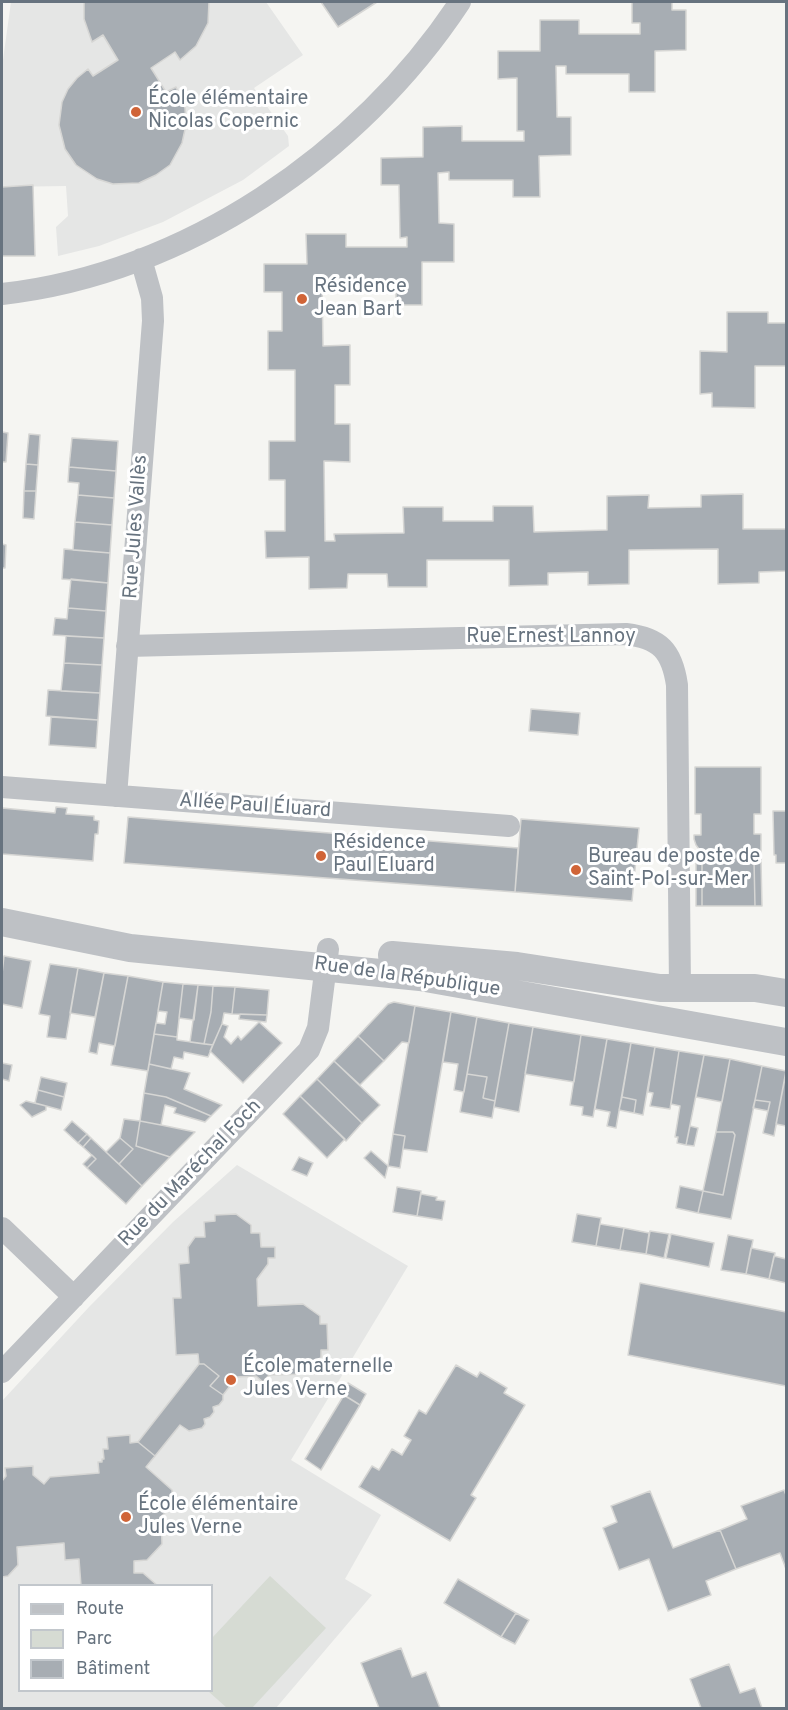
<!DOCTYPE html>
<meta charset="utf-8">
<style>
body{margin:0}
#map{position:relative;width:788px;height:1710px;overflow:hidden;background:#f5f5f2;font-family:Overpass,sans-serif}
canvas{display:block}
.frame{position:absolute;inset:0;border:3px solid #67737f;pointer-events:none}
.legend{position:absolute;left:18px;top:1584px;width:195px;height:108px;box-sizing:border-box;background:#fff;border:2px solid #c2c7cc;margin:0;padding:8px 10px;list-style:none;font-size:18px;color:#67737f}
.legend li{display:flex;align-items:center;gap:12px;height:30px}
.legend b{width:30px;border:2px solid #c2c7cc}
</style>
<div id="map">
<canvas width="788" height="1710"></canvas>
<div class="frame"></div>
<ul class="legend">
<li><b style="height:8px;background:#bec1c5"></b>Route</li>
<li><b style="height:16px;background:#d6dbd3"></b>Parc</li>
<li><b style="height:16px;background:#a7adb3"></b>Bâtiment</li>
</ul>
</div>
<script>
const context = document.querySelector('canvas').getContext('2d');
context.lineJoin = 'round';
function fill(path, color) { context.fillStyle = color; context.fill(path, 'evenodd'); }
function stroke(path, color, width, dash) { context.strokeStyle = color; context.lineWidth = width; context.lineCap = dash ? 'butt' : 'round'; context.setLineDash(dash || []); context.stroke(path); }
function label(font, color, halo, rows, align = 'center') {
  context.font = font + ' Overpass,sans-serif'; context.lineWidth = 6; context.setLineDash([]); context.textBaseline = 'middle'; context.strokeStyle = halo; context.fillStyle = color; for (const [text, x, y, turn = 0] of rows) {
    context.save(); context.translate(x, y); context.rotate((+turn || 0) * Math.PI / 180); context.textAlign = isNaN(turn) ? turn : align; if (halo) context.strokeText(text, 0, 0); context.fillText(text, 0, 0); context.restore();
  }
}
fill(new Path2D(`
 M11,2H266L303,55L254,88L288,136L289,146L243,180L163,222L99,246L58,256L56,227L68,216L66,186L2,187V67Z
 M237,1165L408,1266L291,1460L381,1515L345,1579L372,1595L276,1708H2V1401L89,1307L173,1222ZM20,1586H212V1690H20Z`), '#e5e6e5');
fill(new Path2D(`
 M270,1576L326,1628L252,1708H227L208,1691L212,1690V1638Z`), '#d6dbd3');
const building = new Path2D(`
 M84,2H209L208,23L196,46L180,60L175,52L151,68L166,92L176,87L185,108L186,125L182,143L170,165L156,175L139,183L113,184L97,179L76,165L65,149L59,125L62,102L68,89L77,78L88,69L93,76L118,60L103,35L92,42L84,19Z
 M321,2H377L338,27Z
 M632,2H672V10H686V50L655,51V92H629V74H566V66H556L557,117H571V155L539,156L540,197H513V180H449V172L438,173L439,223L454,224V262H422V305H396V287H333L332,280H322L323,346L350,345V385H335V424H350V462L324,461L325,541H335L334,534L404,533L403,507H443V521H493V506H533L534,532L607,530V496L649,495L648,508L701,507V495L743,494V529H786V571L759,572V583L718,584V549L629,550V584L588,585V572L548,573V585L509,586V560H427V587H388L387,574H348L347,588L309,589V557L266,558L265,531H285V480H269V441H295V370H268V331H282V292H264V264H307L306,234H346V247H407V237L400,238L399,185H381V158L423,157V127L462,126V141H524V131H517V78L498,79V51H540V20H579V34H640V23H632Z
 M33,185L35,256H2V187Z
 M727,312H768V323H786V366H755V408L712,407V393L700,394V351L727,352Z
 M2,432L8,433L6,462H2Z
 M29,434L40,435L38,465L26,464Z
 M72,438L118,441L116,471L69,467Z
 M26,464L38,465L36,491H24Z
 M69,467L116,471L114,498L78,495L79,483L68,482Z
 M24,491H36L34,519L23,518Z
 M78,495L114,498L112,525L75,522Z
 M75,522L112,525L110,553L73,550Z
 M2,544L6,545L5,568H2Z
 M64,549L110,553L108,583L62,579Z
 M71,579L108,583L106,611L68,608Z
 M68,608L106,611L104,638L53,635L55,618L67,619Z
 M66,636L104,638L102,665L64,663Z
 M64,663L102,665L100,693L61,691Z
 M48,690L100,693L98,720L46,716Z
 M531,709L580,713L578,735L529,731Z
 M51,717L98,720L96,748L49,745Z
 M695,767H761V814H754V834H761V861H754L755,906H702V853L696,845L694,839V835H701V814H695Z
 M56,807L67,808L66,814L94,816V820L99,821L98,834H95L93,861L2,854V808L55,813Z
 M773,811H786V863H776V855H774Z
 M128,817L518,848L515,892L124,863Z
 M521,819L639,828L632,901L515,892Z
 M696,859H702V906H696Z
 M754,861H761L762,906H755Z
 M4,956L31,961L22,1008L2,1004V974Z
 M50,964L78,968L66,1039L47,1037L50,1016L39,1014Z
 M78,968L104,973L95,1017L70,1013Z
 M104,973L128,976L115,1046L99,1043L97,1054L89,1052Z
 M128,976L163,982L148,1071L111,1065Z
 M163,982L183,984L177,1037L154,1034L156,1023L165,1024L167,1012L158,1011Z
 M183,984L198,985L194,1020L179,1018Z
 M198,985L213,986L211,1012L204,1044L190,1042Z
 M213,986L235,987L232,1014L224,1013L222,1024L213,1045L204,1044L211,1012Z
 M235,987L269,990L267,1015L232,1014Z
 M394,1002L415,1006L409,1043L402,1042L384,1061L358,1036L388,1004Z
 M415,1006L451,1012L427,1152L403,1149L405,1136L393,1134Z
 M451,1012L477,1017L464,1092L454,1090L458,1064L443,1062Z
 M240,1014L267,1015L266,1022L239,1019Z
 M477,1017L509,1023L495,1101L483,1098L487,1077L467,1074Z
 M259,1022L282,1043L243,1083L210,1051L222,1024L228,1026L224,1037L231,1044L238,1036L241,1040Z
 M509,1023L533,1027L519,1112L494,1107Z
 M533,1027L581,1035L574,1082L525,1074Z
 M154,1034L177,1037V1040L213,1045L208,1057L184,1052L183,1059L174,1057L171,1069L149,1064Z
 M581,1035L607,1039L593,1117L582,1115L583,1107L570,1105Z
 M358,1036L384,1061L360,1085L334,1061Z
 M607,1039L631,1043L616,1128L607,1126L610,1112L595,1109Z
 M631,1043L655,1047L643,1115L634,1113L636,1100L622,1097Z
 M655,1047L679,1051L670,1109L650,1106L653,1093L648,1092Z
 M679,1051L704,1055L686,1145L677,1143L678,1137H675L680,1106L671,1104Z
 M704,1055L730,1059L722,1102L696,1097Z
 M730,1059L762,1066L731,1219L698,1213L703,1191L723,1195L735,1135L733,1132H716Z
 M334,1061L380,1105L362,1123L317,1079Z
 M2,1063L12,1065L9,1081L2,1079Z
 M149,1064L190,1073L184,1089L222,1105L211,1116L166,1097L144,1093Z
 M762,1066L786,1071L774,1136L763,1133L770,1102L755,1100Z
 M786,1073V1126L776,1124Z
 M467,1074L487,1077L483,1098L495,1101L492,1118L460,1112Z
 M41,1077L67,1083L64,1097L38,1090Z
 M317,1079L362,1123L346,1141L300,1096Z
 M38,1090L64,1097L61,1110L35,1103Z
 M144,1093L166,1097L211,1116L205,1122L174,1113L176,1108L165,1105L161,1125L140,1121Z
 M300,1096L345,1139L327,1158L283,1114Z
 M622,1097L636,1100L634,1113L619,1110Z
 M755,1100L770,1102L768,1111L753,1108Z
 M26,1101L46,1106V1110L32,1117L20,1105Z
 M124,1119L140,1121L136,1146L170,1157L142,1186L119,1164L133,1149L120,1138Z
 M72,1121L87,1134L78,1143L64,1130Z
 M140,1121L161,1125L195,1132L170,1157L136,1146Z
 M690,1126L698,1128L694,1146L686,1145Z
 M716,1132H733L735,1135L723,1195L703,1191Z
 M87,1134L91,1138L83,1147L78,1143Z
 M393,1134L405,1136L400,1168L388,1166Z
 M91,1138L142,1186L126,1204L87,1168L96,1159L83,1147Z
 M120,1138L133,1149L119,1164L106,1152Z
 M371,1151L388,1166L385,1178L364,1158Z
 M92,1155L96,1159L87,1168L83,1164Z
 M299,1157L313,1163L307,1176L292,1170Z
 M680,1186L703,1191L698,1213L676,1208Z
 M397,1187L421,1191L417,1216L393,1212Z
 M421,1194L437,1197L436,1200L445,1201L442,1220L417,1216Z
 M236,1214L251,1225V1233H260L261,1247H275V1258H268V1264L257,1279L258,1306L303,1304L320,1316V1324H327L328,1350H321V1357L308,1374L269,1375L263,1382L256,1376L237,1377L223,1395L210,1386L219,1376L204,1364H199L198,1354L176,1355L173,1298H181L179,1264L189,1263L188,1247L195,1237H205L204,1222L215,1221V1215Z
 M577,1214L601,1218L596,1246L572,1242Z
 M600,1224L624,1228L620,1250L596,1246Z
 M624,1228L649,1233L646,1254L620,1250Z
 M650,1231L669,1234L664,1258L646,1254Z
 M671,1234L714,1243L709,1267L666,1258Z
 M728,1235L753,1240L746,1274L721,1270Z
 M751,1248L775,1253L769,1279L746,1274Z
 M774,1256L786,1259V1283L769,1279Z
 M640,1283L786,1312V1386L628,1355Z
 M199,1364H204L219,1376L210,1386L223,1395V1400L219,1405L213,1407L214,1412L210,1417L204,1419L205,1424L202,1428L189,1431L180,1425L155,1456L138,1442Z
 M456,1365L477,1377L480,1372L507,1388L504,1393L525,1405L471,1495L476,1498L450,1541L359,1487L372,1466L379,1470L392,1449L402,1455L411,1440L404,1436L419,1410L426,1414Z
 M348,1383L366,1394L360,1405L342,1394Z
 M344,1395L360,1405L321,1470L305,1459Z
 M130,1435V1443L138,1442L155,1456L146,1467L172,1490L173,1504L161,1517L162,1544L147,1560L134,1561V1573H143L158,1586H81L79,1559L65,1560L64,1543L17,1547L18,1565L8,1576L2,1577V1481L6,1476L5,1468L33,1466V1475L44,1484L50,1477L99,1473L98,1462H102V1459H104L103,1449H108L107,1437Z
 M784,1490L786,1495V1569L780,1553L736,1569L720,1530L747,1519L741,1506Z
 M650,1491L673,1548L720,1530L736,1569L706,1581L711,1595L668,1611L649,1559L619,1570L603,1528L617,1522L611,1506Z
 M458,1579L516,1613L501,1637L444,1603Z
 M516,1613L529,1620L515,1644L501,1637Z
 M401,1648L412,1677L426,1672L440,1708H379L361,1663Z
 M729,1664L740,1693L755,1688L762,1708H701L690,1679Z`);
fill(building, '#a7adb3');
stroke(building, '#d6d6d4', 1.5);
stroke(new Path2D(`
 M2,294C185,274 360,154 460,2
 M127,646L626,634C660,638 672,651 677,685L680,989
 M2,787L509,826
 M116,796L153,321L152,298L141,259
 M2,1228L74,1297
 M2,1372L309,1050L318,1028L328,949`), '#bec1c5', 22);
stroke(new Path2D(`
 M2,922L130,948L420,977L786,1042
 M392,955L517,966L660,988H755L786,993`), '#bec1c5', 28);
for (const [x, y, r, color] of [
 [136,112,6,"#d06437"],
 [302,299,6,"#d06437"],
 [321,856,6,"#d06437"],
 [576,870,6,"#d06437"],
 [231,1380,6,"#d06437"],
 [126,1517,6,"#d06437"]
]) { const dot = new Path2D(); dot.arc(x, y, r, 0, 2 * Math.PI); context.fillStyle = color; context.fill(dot); stroke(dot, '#fff', 2); }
label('20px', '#67737f', '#fff', [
 ["École élémentaire",148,100],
 ["Nicolas Copernic",148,123],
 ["Résidence",314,288],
 ["Jean Bart",314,311],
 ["Résidence",333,844],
 ["Paul Eluard",333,867],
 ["Bureau de poste de",588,858],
 ["Saint-Pol-sur-Mer",588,881],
 ["École maternelle",243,1368],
 ["Jules Verne",243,1391],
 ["École élémentaire",138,1506],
 ["Jules Verne",138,1529]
], 'left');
label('20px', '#67737f', '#fff', [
 ["Rue Jules Vallès",137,527,-86],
 ["Rue Ernest Lannoy",551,638],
 ["Allée Paul Éluard",255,807,4],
 ["Rue de la République",407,978,8],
 ["Rue du Maréchal Foch",191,1174,-46]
]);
</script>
